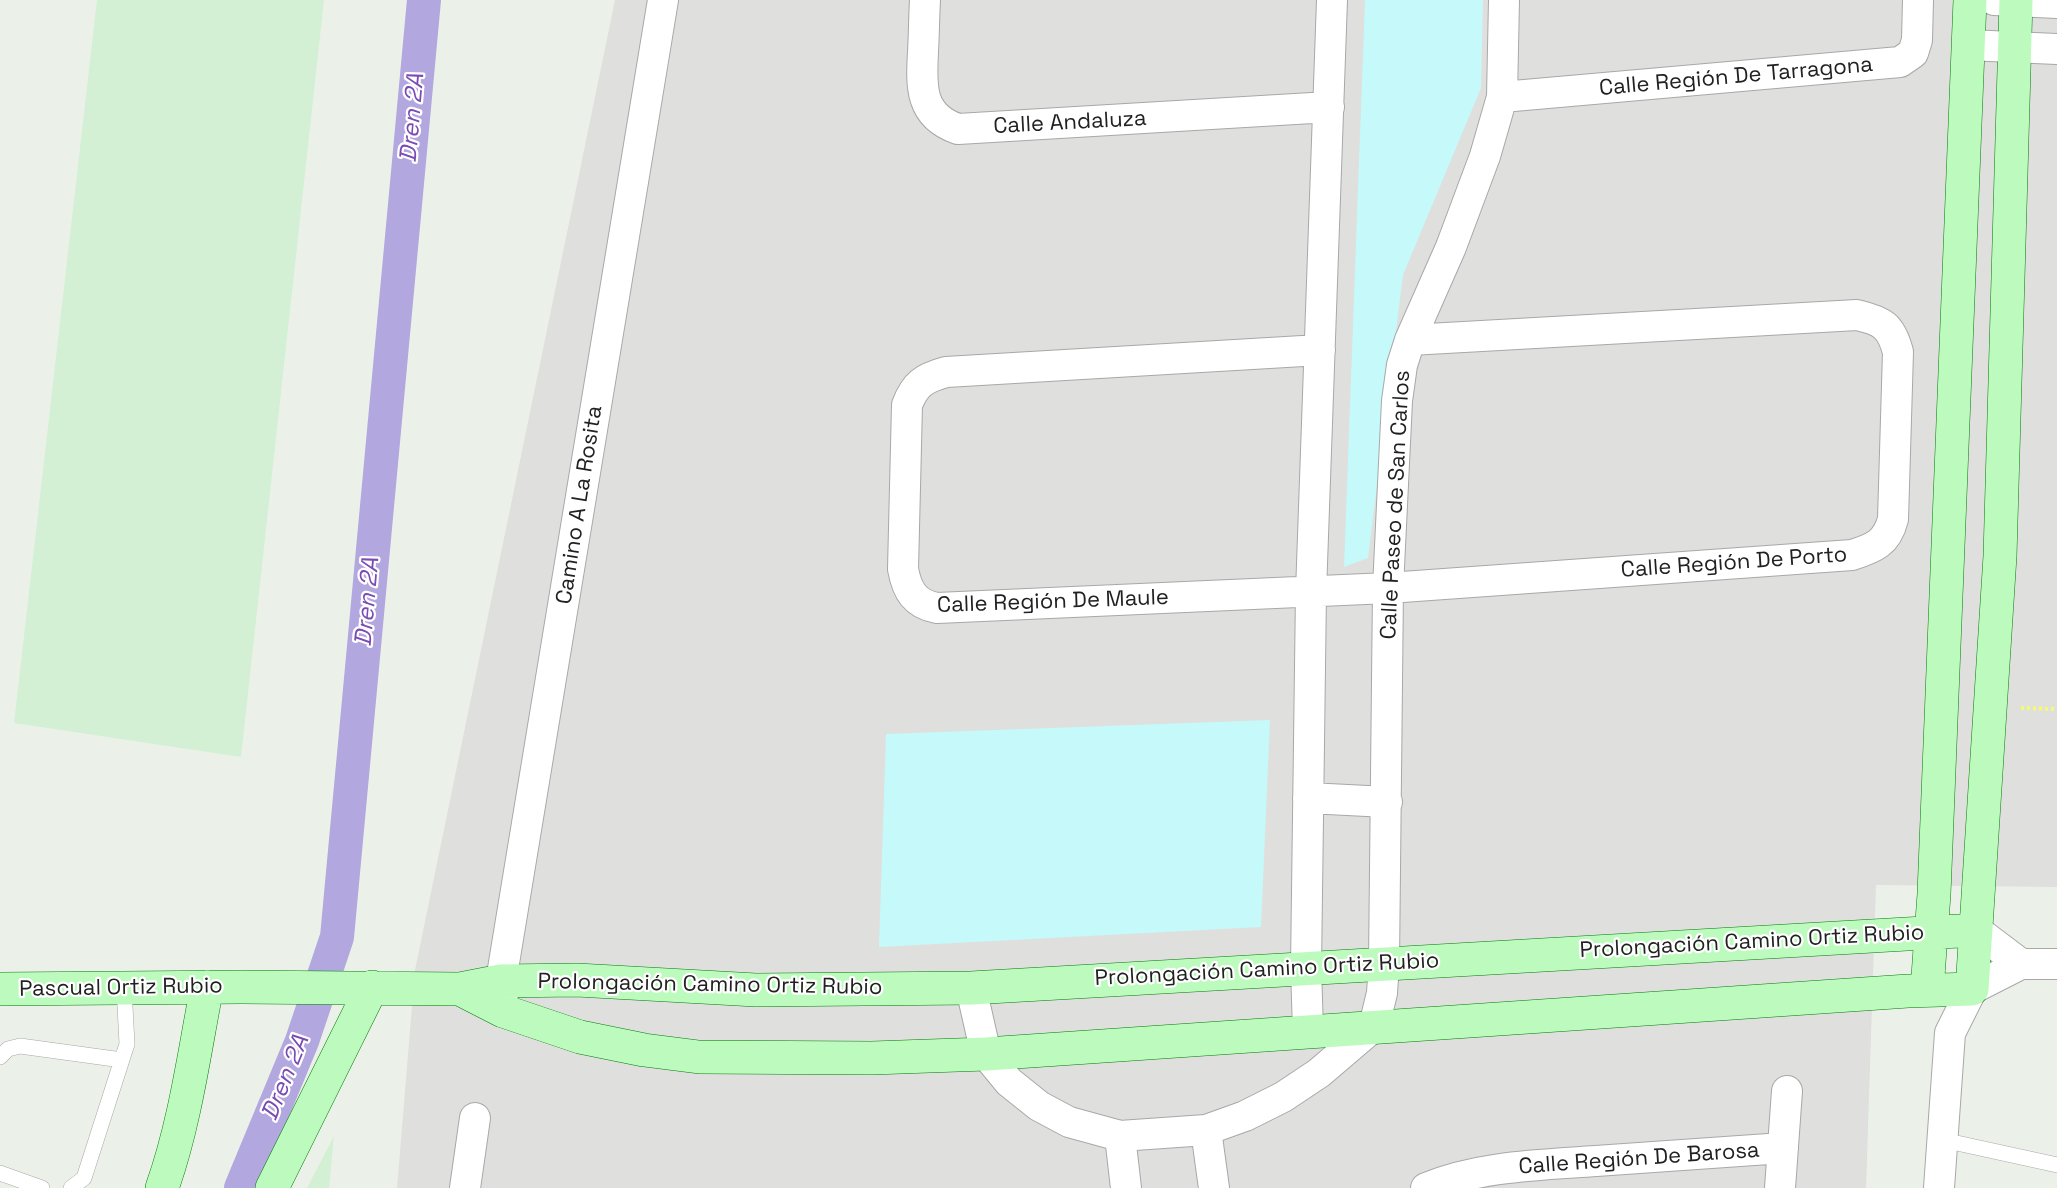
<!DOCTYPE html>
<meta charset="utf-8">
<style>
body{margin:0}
canvas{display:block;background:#ebf1e8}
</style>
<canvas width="2057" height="1188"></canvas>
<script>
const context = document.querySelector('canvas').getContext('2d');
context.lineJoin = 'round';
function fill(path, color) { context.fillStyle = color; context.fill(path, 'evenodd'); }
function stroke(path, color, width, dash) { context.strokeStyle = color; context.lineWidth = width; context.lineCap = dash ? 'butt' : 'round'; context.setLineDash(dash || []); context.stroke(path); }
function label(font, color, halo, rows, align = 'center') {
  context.font = font + ' "Space Grotesk",sans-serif'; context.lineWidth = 4.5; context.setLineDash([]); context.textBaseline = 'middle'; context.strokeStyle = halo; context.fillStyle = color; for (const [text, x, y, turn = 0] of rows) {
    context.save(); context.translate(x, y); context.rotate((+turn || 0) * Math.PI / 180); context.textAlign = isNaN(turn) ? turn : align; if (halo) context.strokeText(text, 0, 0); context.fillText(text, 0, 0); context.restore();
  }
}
fill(new Path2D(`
 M615,0H2057V887L1876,885L1866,1188H397L415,970Z`), '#dfdfde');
fill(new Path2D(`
 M97,0H324L241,757L14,723Z
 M334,1136L329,1188H307Z`), '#d3f0d4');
fill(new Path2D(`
 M1365,0H1483L1481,88L1403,275L1368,558L1344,567Z
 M1270,720L1261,927L879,947L886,734Z`), '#c6f9fa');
stroke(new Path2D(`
 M241,1188L302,1041L337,937L424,0`), '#b2a8df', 34);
const lane = new Path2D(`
 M0,1057L8,1049L20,1046L122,1060
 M1943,1140L2057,1165
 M0,1173L42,1188
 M71,1188L84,1178L127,1044L124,988`);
const street = new Path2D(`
 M925,0C924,17 924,35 923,52C921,87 920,116 958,129L1329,107
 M1994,0L2057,3
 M1968,45L2057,49
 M1502,97L1900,62L1913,53L1917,40L1918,0
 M1320,350L946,372C924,378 915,384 907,405L903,569C907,591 915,604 937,608L1388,588L1852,555C1874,548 1887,543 1893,519L1898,352C1891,326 1883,321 1857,315L1410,340
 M1308,798L1387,802
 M1976,930L2021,964
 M971,988L986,1054L1009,1082L1039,1106L1069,1122L1120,1136L1206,1130L1245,1116L1283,1097L1319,1073L1374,1026L1382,993L1384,963L1388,588L1397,401L1402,365L1410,340L1451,247L1485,156L1502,97L1504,0
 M503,1005L501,981L663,0
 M1308,1031L1306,967L1311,592L1332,0
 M1206,1130L1214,1188
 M1120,1136L1126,1188
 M465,1188L475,1118
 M1426,1188C1479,1166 1539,1165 1596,1161C1658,1157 1721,1152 1783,1148
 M1780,1188L1787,1091
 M1939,1188L1950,1033L1972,989L2021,964H2057`);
const secondary = new Path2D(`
 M0,989L242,987L460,989L501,981L577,980L756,990L971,988L1976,930
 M460,989L503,1011L580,1037L644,1050L699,1057L872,1058L986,1054L1908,991L1972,989L2000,556L2016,0
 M1927,990L1934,894L1970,0
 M162,1188C185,1123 194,1054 207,987
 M272,1188L372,987`);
stroke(lane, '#a8a8a8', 16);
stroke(street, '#a8a8a8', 32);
stroke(secondary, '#047c0a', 34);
stroke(new Path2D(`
 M2021,708L2057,709`), '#f4fb6f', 4, [3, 3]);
stroke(lane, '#fff', 15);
stroke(street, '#fff', 30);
stroke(secondary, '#bdfabd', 33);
label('22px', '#212121', '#fff', [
 ["Calle Región De Tarragona",1736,77,-5],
 ["Calle Andaluza",1070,123,-3],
 ["Camino A La Rosita",580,505,-81],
 ["Calle Paseo de San Carlos",1396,505,-87],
 ["Calle Región De Porto",1734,563,-4],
 ["Calle Región De Maule",1053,602,-2],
 ["Prolongación Camino Ortiz Rubio",1752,942,-3],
 ["Prolongación Camino Ortiz Rubio",1267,970,-3],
 ["Prolongación Camino Ortiz Rubio",710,985,1],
 ["Pascual Ortiz Rubio",121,988,-1],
 ["Calle Región De Barosa",1639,1159,-4]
]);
label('italic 24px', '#7a4bb3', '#fff', [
 ["Dren 2A",413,118,-85],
 ["Dren 2A",368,602,-85],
 ["Dren 2A",286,1078,-68]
]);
</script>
